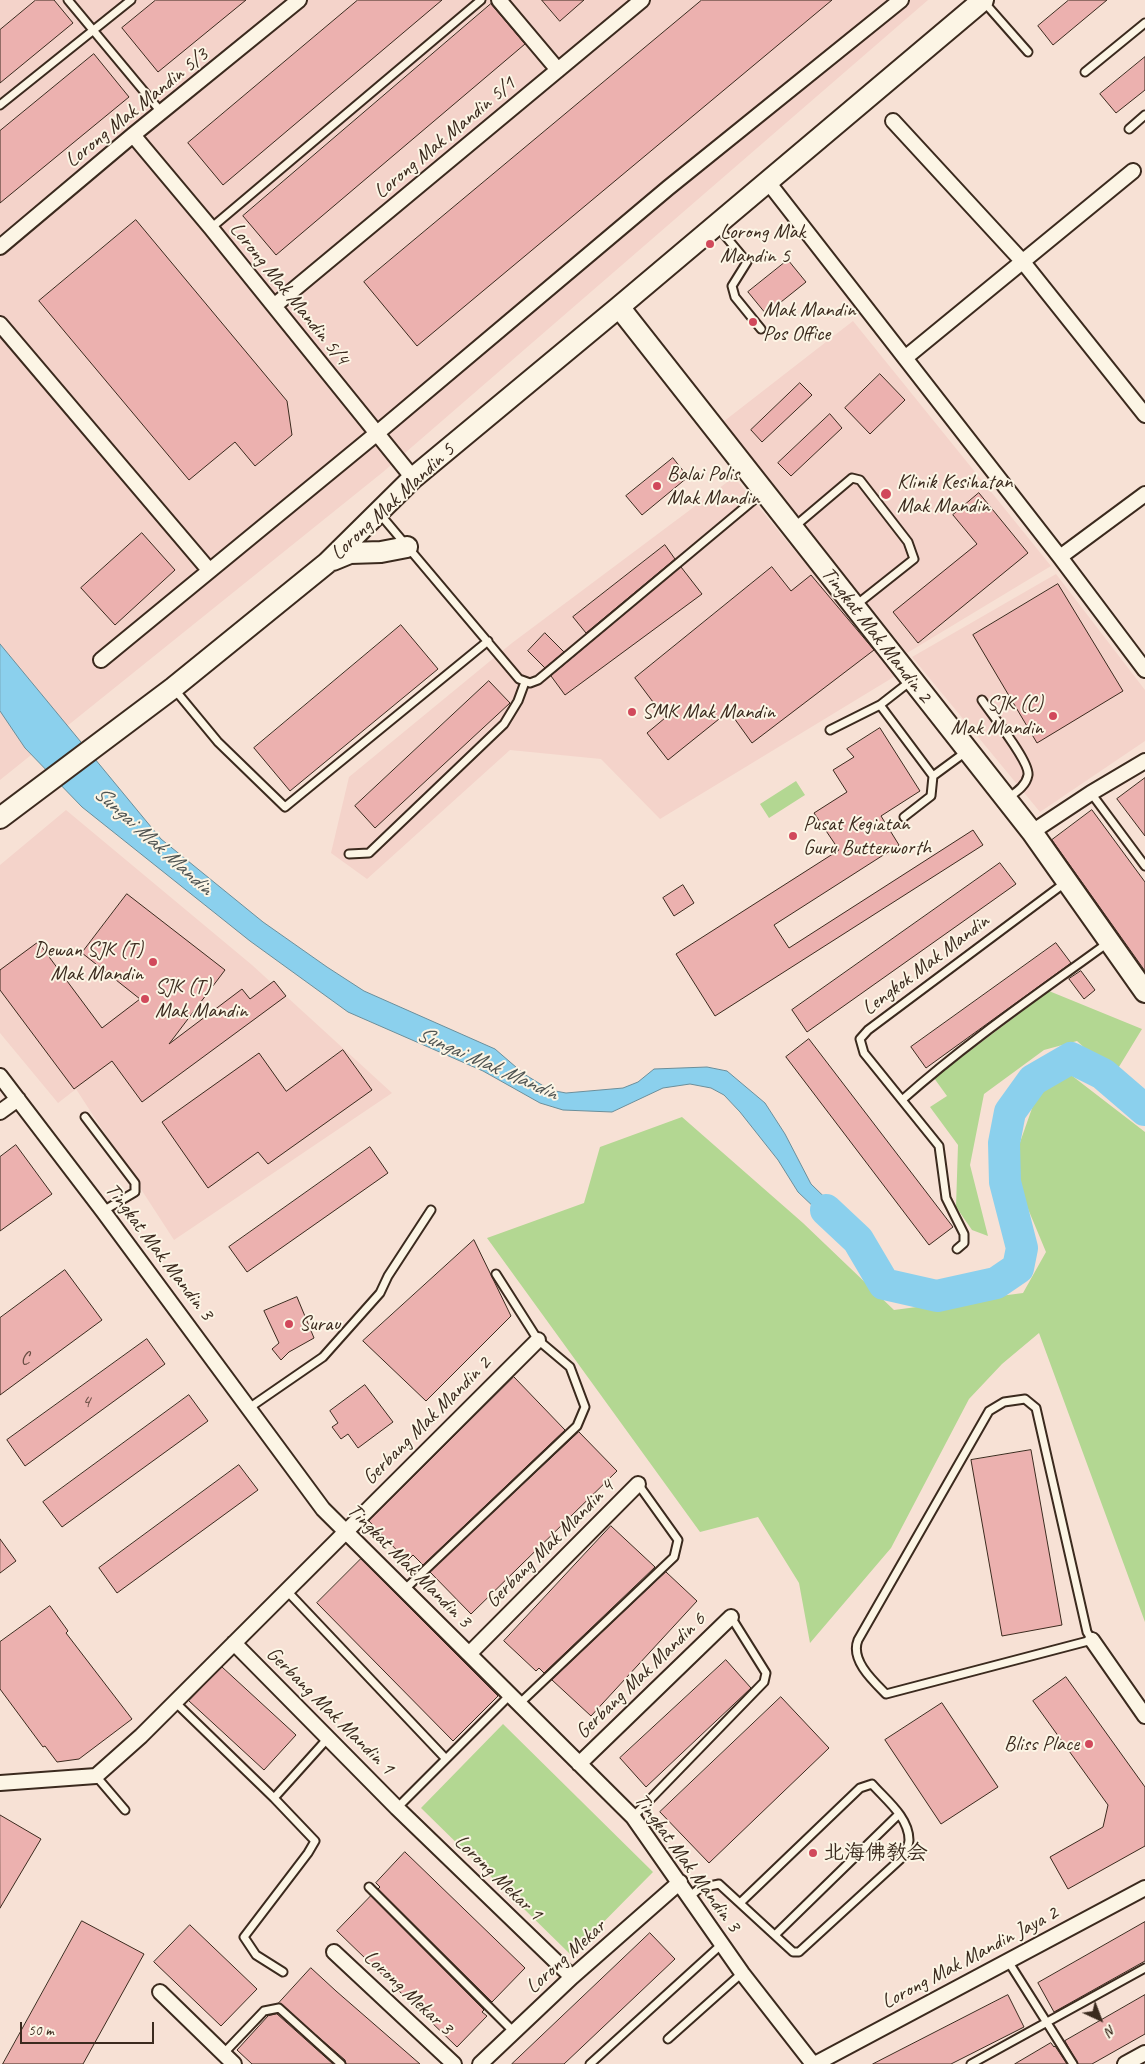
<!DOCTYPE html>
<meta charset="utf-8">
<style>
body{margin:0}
#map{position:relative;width:1145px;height:2064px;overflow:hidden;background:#f7e1d5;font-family:Caveat,sans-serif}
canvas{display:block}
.north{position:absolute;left:1075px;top:1994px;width:50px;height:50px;-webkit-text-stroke:4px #fcf5e5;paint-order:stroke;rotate:137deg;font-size:14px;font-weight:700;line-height:20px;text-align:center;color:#3b2a1e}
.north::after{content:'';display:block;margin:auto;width:18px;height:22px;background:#3b2a1e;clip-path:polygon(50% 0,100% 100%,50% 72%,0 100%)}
.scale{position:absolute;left:20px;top:2022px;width:134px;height:22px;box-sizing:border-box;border:2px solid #3b2a1e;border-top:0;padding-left:6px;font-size:15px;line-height:18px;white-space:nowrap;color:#3b2a1e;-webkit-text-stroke:4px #fcf5e5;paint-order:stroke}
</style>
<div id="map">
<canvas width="1145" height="2064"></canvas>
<div class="north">N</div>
<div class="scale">50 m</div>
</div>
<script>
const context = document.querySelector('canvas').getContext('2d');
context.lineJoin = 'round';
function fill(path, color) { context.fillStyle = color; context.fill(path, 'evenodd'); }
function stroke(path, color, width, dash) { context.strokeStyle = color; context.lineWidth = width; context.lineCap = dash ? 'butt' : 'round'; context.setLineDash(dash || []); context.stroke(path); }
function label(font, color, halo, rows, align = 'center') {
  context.font = font + ' Caveat,"LXGW WenKai TC",sans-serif'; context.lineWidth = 4; context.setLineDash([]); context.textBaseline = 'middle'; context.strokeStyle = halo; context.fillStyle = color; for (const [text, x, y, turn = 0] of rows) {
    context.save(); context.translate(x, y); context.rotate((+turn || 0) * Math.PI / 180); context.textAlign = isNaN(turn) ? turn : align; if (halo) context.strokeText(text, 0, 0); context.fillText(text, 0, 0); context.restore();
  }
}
fill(new Path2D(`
 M0,0H928L383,472L0,780Z
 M853,321L1051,566L907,653L723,422Z
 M734,477L897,675L660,819L601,759L510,750L367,879L331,853L349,777L512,643Z
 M1056,574L1145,690V741L1040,812L912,657Z
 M66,810L252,965L392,1093L174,1240L76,1089L58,1103L0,1033V865Z`), '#f4d3ca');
fill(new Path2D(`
 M796,781L805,795L769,818L760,804Z
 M1049,991L1142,1029L1114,1075L1077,1041L1044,1050L984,1094L970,1165L988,1236L972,1230L956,1207L958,1145L930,1107L947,1096L934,1078Z
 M1071,1075L1145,1132V1622L1039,1333L1002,1364L969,1399L891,1548L810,1643L799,1583L758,1517L700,1532L487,1238L584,1203L600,1147L682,1117L803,1223L894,1310L1023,1293L1046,1252L1011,1168L1037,1094Z
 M503,1724L653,1872L571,1955L421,1808Z`), '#b3d792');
const water = new Path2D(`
 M0,644L161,839L263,922L327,967L364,991L495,1049L524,1074L550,1090L566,1093L623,1088L638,1082L654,1069L707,1067L727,1071L765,1103L785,1134L811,1184L848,1220L858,1240L838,1230L798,1192L778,1160L740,1112L724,1095L711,1088L690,1084L663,1088L612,1112L563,1110L540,1103L483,1071L348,1012L250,941L82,807L25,748L0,711Z`);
fill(water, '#8bd0ed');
stroke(water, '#6b8e9a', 1);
stroke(new Path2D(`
 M826,1210L858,1240L884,1284L937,1296L996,1283L1018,1268L1022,1248L1005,1182L1004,1143L1010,1112L1033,1080L1071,1058L1103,1074L1145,1110`), '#8bd0ed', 32);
const building = new Path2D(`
 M36,0H54L73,23L0,83V30Z
 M156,0H246L158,72L122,28Z
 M358,0H442L223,185L188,143Z
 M542,0H584L560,21Z
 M702,0H832L417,346L364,282Z
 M1069,0H1107L1053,45L1038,26Z
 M491,4L525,44L276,255L243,216Z
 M94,54L129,97L0,203V131Z
 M1145,57V90L1116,113L1100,94Z
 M136,220L287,401L292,435L255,466L235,442L189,480L39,301Z
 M788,260L806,282L766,314L748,292Z
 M880,374L905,400L870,434L845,408Z
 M800,383L812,395L762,442L751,430Z
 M830,414L842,428L791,476L778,463Z
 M673,458L688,477L642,515L626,496Z
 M979,493L1028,553L918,643L893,612L977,544L953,515Z
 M142,533L175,570L115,625L81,588Z
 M665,545L675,559L586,633L573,617Z
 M681,567L702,594L565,695L551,676Z
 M772,567L791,591L811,575L874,650L752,743L729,711L668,760L647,733L665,718L635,678Z
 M1058,584L1123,691L1037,743L973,635Z
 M401,625L438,669L290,791L254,748Z
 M545,633L564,652L545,668L528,651Z
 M489,681L510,703L375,828L355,806Z
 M880,728L920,791L881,816L899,845L774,925L789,948L973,830L983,845L715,1016L676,954L839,850L814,813L847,792L833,770L854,757L847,749Z
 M1145,778V836L1117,799Z
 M1092,810L1145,882V971L1052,840Z
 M1000,863L1016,884L807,1032L792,1010Z
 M683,885L694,903L674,916L663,898Z
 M127,894L225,970L169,1044L242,989L250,999L274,981L286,996L142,1102L112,1061L74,1089L0,990V970L38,942L102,1028L140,999L82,953Z
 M1056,943L1071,963L926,1068L911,1047Z
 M1081,971L1095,990L1084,999L1069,979Z
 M809,1039L953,1227L929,1245L786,1057Z
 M343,1050L372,1090L268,1164L258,1152L208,1188L162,1122L259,1053L286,1091Z
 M16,1145L52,1194L0,1231V1157Z
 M370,1147L388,1173L247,1272L229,1247Z
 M474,1240L511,1316L426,1401L363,1341Z
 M65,1270L102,1320L0,1395V1318Z
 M297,1297L314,1338L289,1352L281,1360L272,1349L279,1343L264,1311Z
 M147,1339L165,1364L25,1466L7,1440Z
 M514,1377L565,1430L423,1565L413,1555L407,1561L369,1521Z
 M365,1385L393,1422L358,1448L348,1434L341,1439L332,1427L338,1423L330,1411Z
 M189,1395L208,1421L62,1527L43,1502Z
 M579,1432L617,1471L471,1614L430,1572Z
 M1031,1450L1062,1625L1002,1636L971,1460Z
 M239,1465L258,1490L117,1593L99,1568Z
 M611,1526L655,1567L544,1673L539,1668L536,1671L504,1641Z
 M0,1539L16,1561L0,1573Z
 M361,1559L498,1696L453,1741L317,1603Z
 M666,1572L697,1601L591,1716L552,1680Z
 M50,1606L68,1631L66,1633L132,1719L79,1759L57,1762L45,1746L43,1747L0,1689V1642Z
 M726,1660L751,1688L646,1787L620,1758Z
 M222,1667L296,1735L264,1770L189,1701Z
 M1066,1677L1145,1787V1846L1068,1889L1050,1857L1103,1827L1108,1805L1033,1701Z
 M781,1697L829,1748L709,1863L660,1812Z
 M942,1703L998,1787L941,1824L885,1740Z
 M0,1815L41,1839L0,1908Z
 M405,1852L525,1968L492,2002L378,1889L380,1887L376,1883Z
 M371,1896L484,2010L482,2012L487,2016L457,2047L337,1931Z
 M82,1921L144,1954L83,2064H3Z
 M1145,1922V1961L1054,2012L1038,1983Z
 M190,1925L257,1989L221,2026L154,1962Z
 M650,1933L675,1959L564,2064H512Z
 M311,1968L336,1991L420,2064H346L345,2060L279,2003Z
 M1008,1995L1024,2027L951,2064H873Z
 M1145,1995V2034L1092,2064H1078L1065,2041Z
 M277,2014L333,2064H252L237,2050L268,2016Z
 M1051,2043L1054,2047L1055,2046L1067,2064H1015Z`);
fill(building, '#ecb1af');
stroke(building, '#3b2a1e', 1);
const lane = new Path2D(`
 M68,0L162,113
 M984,2L1028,52
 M1085,72L1145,23
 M0,105L131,0
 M1129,129L1145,115
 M717,226L747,262L732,286L735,297L761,329
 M211,228L481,0
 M379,513L519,679L530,683L538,680L762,493
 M794,527L852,478L860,480L908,542L914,559L856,605
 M175,690L218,742L285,807L488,641
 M982,700C991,714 1030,761 1028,775C1026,786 1016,792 1008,798
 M880,705L912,680
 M830,730L880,705L933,776
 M1091,793L1145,866
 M904,817L931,796L933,776L967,751
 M349,854L369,853L504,724L518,701L525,682
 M902,1100C967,1042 1039,993 1109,942
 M85,1117L135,1183V1192L103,1211
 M957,1249L964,1243V1234L946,1198L939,1146L864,1053L860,1039L868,1030L1066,882
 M1025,1399L1036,1408L1087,1632L1092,1640L886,1694C873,1681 850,1660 858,1640L989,1411L1004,1402Z
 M249,1408L323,1357L380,1293L388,1276L431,1210
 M404,1590L577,1426L585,1407L570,1367L538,1340L496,1274
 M287,1591L446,1759
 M175,1702L274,1798L315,1841L308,1853L244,1937L256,1955L283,1972
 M519,1704L674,1557L678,1540L638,1484
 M96,1776L125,1810
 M274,1798L328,1738
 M397,1808L510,1695
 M633,1817L764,1682L766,1673L731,1617
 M369,1887L514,2032
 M689,1897L700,1888L719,1884L793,1952H799L905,1855C906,1850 909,1844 909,1840C909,1817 885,1799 872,1784L860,1788L740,1903
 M775,1935L899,1814
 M1008,1961L1073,2064
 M668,2039L742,1973
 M223,2054L264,2011L279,2008L341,2064
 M590,2064L722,1944
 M971,2064L1145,1968`);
const street = new Path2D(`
 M499,0L558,70
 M893,121L1023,262L1145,415
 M133,135L211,228L413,478
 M768,182L1060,557L1145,670
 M0,247L133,135L299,0
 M274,306L642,0
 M0,324L209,570
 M905,358L1133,171
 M1060,557L1145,494
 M101,660L376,434L668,188L901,0
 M1032,832L1091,793L1145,761
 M0,1076L103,1211L323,1509L633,1817L742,1973L813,2064
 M0,1112L18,1099
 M1092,1640L1145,1716
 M234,1643L397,1808L572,1977
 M469,1654L638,1484
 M579,1764L731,1617
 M0,1783L96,1776L141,1736L538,1340
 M334,1952L454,2064
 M160,1992L234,2064
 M480,2064L572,1977L680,1882
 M815,2064L1145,1888
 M1125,2064L1145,2053`);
const secondary = new Path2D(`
 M619,307L1032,832L1145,992
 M333,560L350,553L381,552L407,547
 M0,818L173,688L327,563L413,478L619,307L983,0`);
stroke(lane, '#3b2a1e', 11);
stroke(street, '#3b2a1e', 18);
stroke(secondary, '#3b2a1e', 24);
stroke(lane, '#fcf5e5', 7);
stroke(street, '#fcf5e5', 14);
stroke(secondary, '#fcf5e5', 20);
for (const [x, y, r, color] of [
 [710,244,5,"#d1495b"],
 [753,322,5,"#d1495b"],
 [657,486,5,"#d1495b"],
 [886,494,6,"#d1495b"],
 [632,712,5,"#d1495b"],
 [1053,716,5,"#d1495b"],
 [793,836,5,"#d1495b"],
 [153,962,5,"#d1495b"],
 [145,999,5,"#d1495b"],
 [289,1324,5,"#d1495b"],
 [1089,1744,5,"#d1495b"],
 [813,1853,5,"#d1495b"]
]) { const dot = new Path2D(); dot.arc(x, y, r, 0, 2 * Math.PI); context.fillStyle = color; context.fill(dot); stroke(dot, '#fcf5e5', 2); }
label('19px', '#674c42', null, [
 ["C",25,1358],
 ["4",86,1402]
]);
label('21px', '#3b2a1e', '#fcf5e5', [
 ["Lorong Mak Mandin 5/3",137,108,-39],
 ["Lorong Mak Mandin 5/1",445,138,-40],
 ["Lorong Mak Mandin 5/4",289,294,51],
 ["Lorong Mak Mandin 5",393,502,-43],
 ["Tingkat Mak Mandin 2",876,635,52],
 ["Lengkok Mak Mandin",926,965,-37],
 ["Tingkat Mak Mandin 3",159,1252,53],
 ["Gerbang Mak Mandin 2",427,1421,-45],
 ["Gerbang Mak Mandin 4",550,1544,-45],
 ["Tingkat Mak Mandin 3",409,1566,45],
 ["Gerbang Mak Mandin 6",641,1676,-44],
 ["Gerbang Mak Mandin 1",330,1711,45],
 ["Tingkat Mak Mandin 3",687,1863,54],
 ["Lorong Mekar 1",498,1878,44],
 ["Lorong Mekar",566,1957,-42],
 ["Lorong Mak Mandin Jaya 2",970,1958,-28],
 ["Lorong Mekar 3",408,1993,43]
]);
label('21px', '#3b2a1e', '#fcf5e5', [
 ["Lorong Mak",720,232],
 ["Mandin 5",720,256],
 ["Mak Mandin",763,310],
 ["Pos Office",763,334],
 ["Balai Polis",667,474],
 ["Mak Mandin",667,498],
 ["Klinik Kesihatan",897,482],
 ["Mak Mandin",897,506],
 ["SJK (C)",1043,704,"right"],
 ["Mak Mandin",1043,728,"right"],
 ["SMK Mak Mandin",642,712],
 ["Pusat Kegiatan",803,824],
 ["Guru Butterworth",803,848],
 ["Dewan SJK (T)",143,950,"right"],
 ["Mak Mandin",143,974,"right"],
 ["SJK (T)",155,987],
 ["Mak Mandin",155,1011],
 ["Surau",299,1324],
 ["Bliss Place",1079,1744,"right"],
 ["北海佛教会",823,1853]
], 'left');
label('italic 22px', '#4f5452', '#fcf5e5', [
 ["Sungai Mak Mandin",153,841,42],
 ["Sungai Mak Mandin",487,1064,24]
]);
</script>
